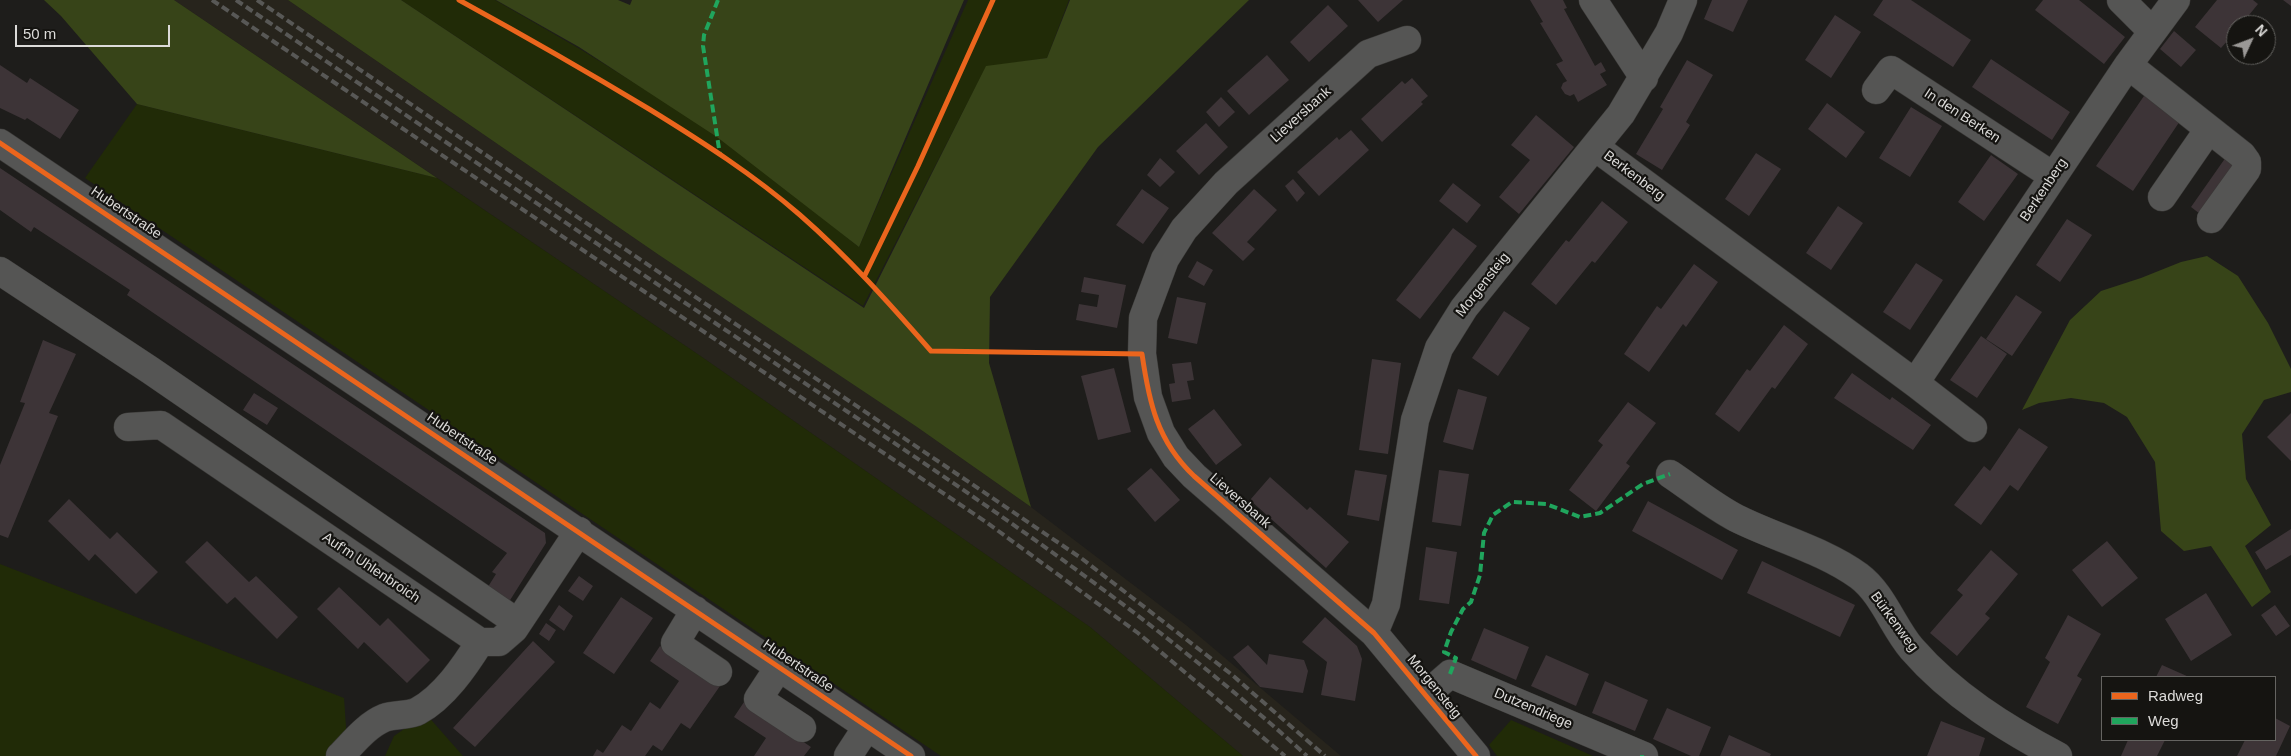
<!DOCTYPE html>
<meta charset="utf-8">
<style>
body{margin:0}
#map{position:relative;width:2291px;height:756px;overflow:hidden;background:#1e1d1b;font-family:Helvetica,sans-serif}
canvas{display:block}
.legend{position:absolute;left:2101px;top:676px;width:175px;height:65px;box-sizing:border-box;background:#151411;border:1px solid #656461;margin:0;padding:6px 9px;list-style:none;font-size:15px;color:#dcdbd9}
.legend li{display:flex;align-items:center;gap:10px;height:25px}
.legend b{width:25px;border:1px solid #656461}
.north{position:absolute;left:2226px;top:15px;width:50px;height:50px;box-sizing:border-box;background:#151411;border:1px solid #656461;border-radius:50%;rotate:47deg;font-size:14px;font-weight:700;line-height:20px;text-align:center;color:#dcdbd9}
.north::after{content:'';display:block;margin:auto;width:18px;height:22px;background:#9a9896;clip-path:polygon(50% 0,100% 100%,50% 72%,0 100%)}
.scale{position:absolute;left:15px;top:25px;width:155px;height:22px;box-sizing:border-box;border:2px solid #dcdbd9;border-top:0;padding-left:6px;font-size:15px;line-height:18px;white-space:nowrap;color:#dcdbd9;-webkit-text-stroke:4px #151411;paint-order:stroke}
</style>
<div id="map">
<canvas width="2291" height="756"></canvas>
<ul class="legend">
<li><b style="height:6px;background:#eb651d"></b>Radweg</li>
<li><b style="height:6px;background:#20a55d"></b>Weg</li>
</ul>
<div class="north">N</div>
<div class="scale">50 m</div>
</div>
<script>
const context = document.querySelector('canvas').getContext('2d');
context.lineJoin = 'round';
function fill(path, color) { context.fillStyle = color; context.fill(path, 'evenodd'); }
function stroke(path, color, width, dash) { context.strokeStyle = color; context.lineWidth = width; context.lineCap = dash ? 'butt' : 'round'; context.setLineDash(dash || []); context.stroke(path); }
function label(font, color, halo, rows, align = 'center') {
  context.font = font + ' Helvetica,sans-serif'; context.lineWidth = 4.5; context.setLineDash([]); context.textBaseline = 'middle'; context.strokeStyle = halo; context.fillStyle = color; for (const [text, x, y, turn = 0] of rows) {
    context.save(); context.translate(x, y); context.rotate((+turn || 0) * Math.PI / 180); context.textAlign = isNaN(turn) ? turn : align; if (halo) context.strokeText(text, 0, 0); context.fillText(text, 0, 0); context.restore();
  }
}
fill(new Path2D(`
 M174,0H288L659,255L917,427L1031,507L1186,625L1341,756H1243L1090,627L699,355Z`), '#27241c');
fill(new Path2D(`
 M401,0H495L580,49L720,136L859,247L968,0H1069L1047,58L986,67L863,306Z
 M137,104L437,178L699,355L1090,627L1243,756H941L85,178Z
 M0,564L344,698L348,756H0Z
 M426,714L463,756H385L394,736Z
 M1511,720L1593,756H1497L1489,745Z`), '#212b07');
fill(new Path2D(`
 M44,0H174L437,178L137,104L61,16Z
 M288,0H401L864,308L986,66L1047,58L1070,0H1249L1098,147L990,297L989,363L1031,507L917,427L659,255Z
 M496,0H618L630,5L632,0H964L859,247L717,137L579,47Z
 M2207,256L2238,276L2268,323L2291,369V392L2264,400L2242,434L2246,479L2271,525L2245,546L2271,592L2252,607L2211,546L2184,551L2161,531L2155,462L2127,417L2104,403L2071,398L2039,403L2022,410L2070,320L2101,291L2141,278L2181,262Z`), '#374418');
fill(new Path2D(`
 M1358,0H1403L1378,22Z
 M1530,0H1563L1567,8L1564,9L1595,66L1601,62L1606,71L1600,74L1607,85L1578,102L1574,94L1570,96L1565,94L1561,88L1563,83L1567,81L1556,64L1563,61L1540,23L1543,22Z
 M1712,0H1748L1733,32L1704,19Z
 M1883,0H1911L1971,40L1953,67L1873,15Z
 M2043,0H2079L2125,37L2104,64L2035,10Z
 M2217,0H2253L2258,4L2241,25H2236V31L2221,48L2195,27Z
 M2283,0H2291V6Z
 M1328,5L1348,26L1309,62L1290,42Z
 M1835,15L1861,32L1831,78L1805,60Z
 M2174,31L2196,50L2181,67L2160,49Z
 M1267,55L1289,80L1249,115L1227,91Z
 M1991,59L2070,112L2052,140L1972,87Z
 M1687,60L1713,75L1686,122L1690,125L1662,170L1636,154L1663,109L1660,107Z
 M0,65L27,83L30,78L79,110L60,139L27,118L25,120L0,108Z
 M1412,78L1428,96L1421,102L1423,104L1382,142L1361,119L1402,81L1405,84Z
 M2146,93L2182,118L2133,191L2096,166Z
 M1221,97L1235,112L1219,127L1206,112Z
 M1827,103L1865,132L1846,158L1808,129Z
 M1911,107L1942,126L1910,177L1879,158Z
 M1536,115L1574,147L1519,214L1499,197L1530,160L1511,145Z
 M1206,123L1228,147L1199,175L1176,151Z
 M1351,130L1369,150L1319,196L1297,172L1337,137L1339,140Z
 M1756,153L1781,169L1749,216L1725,199Z
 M1991,155L2018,174L1984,221L1958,202Z
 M2226,157L2240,167L2204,217L2191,207Z
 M1160,158L1175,172L1160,187L1147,175Z
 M0,168L545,533L546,543L507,605L486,590L496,574L492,572L507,553L127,295L130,290L34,227L31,232L0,210Z
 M1293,179L1305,193L1297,202L1285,186Z
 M1453,183L1481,205L1467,223L1439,201Z
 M1142,189L1169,208L1143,244L1116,225Z
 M1254,189L1277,210L1247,242L1255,249L1243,261L1212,233Z
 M1602,201L1628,222L1595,263L1592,261L1556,305L1531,284L1566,240L1569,242Z
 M1838,206L1863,223L1831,270L1806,253Z
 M2067,219L2092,235L2060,282L2036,265Z
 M1453,228L1477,246L1420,319L1396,300Z
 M1197,261L1213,270L1204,286L1188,277Z
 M1916,263L1943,280L1910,330L1883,312Z
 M1694,264L1718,282L1686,327L1683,324L1649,372L1624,354L1657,306L1661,309Z
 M1084,277L1126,285L1117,328L1076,320L1079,304L1097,307L1099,295L1081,292Z
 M2016,295L2042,312L2012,356L1986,339Z
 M1177,297L1206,303L1197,344L1168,338Z
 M1504,311L1530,328L1498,376L1472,358Z
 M1784,325L1808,344L1775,389L1772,387L1739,432L1715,414L1747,369L1750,371Z
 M1981,336L2007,354L1977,398L1950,380Z
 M43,340L76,354L49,413L58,416L8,538L0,535V465L25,403L20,402Z
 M1372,359L1401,363L1388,454L1359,450Z
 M1191,362L1194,380L1187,381L1191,399L1172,402L1169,384L1175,383L1172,364Z
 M1114,368L1131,432L1098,440L1081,376Z
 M1852,373L1890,400L1892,397L1931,425L1913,450L1834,398Z
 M1458,389L1487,397L1473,450L1443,442Z
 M254,393L278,408L267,425L243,410Z
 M1628,402L1656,423L1626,463L1630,466L1596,511L1569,490L1603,445L1598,441Z
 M1214,409L1242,445L1216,465L1188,429Z
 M2291,413V461L2267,437Z
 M2019,428L2048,447L2018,491L2010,485L1981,525L1954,505L1984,466L1990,471Z
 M1151,468L1180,500L1155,522L1127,489Z
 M1355,470L1387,475L1379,521L1347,515Z
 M1439,470L1469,474L1461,526L1432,522Z
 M1270,477L1307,510L1310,507L1349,542L1326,568L1250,500Z
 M69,499L110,539L117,532L158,572L136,594L95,554L89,561L48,521Z
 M1648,501L1738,550L1722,580L1632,531Z
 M2291,529V555L2266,570L2255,552Z
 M207,541L249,582L256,576L298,617L277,639L235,597L227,604L185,562Z
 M2107,541L2138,578L2102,607L2072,570Z
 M1426,547L1457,552L1449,604L1419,600Z
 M1991,550L2018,574L1985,614L1990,618L1957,656L1930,633L1963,595L1957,590Z
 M1762,561L1855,605L1840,637L1747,593Z
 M579,576L593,586L583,601L568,591Z
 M339,587L380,626L388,618L430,660L407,683L364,642L358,649L317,609Z
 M2206,593L2232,635L2191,661L2165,619Z
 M621,597L653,618L614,674L583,653Z
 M559,605L573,616L564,631L549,620Z
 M2275,605L2290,626L2276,636L2261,615Z
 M2068,615L2101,634L2077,676L2082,679L2058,724L2026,707L2050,662L2045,658Z
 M1325,617L1357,646L1362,659L1355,701L1321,695L1327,662L1302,642Z
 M546,623L556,630L549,641L539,634Z
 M1484,628L1529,647L1516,680L1471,660Z
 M533,641L555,662L475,747L453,728Z
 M1248,645L1267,665L1269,654L1304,660L1308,671L1303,693L1260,687L1233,657Z
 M660,646L720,686L690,729L681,723L662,751L653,745L645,756H593L597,749L603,753L622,725L631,731L650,702L660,709L679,681L650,661Z
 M1546,655L1589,674L1576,706L1531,686Z
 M2162,665L2189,677H2156Z
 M1605,681L1648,700L1635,731L1592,713Z
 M744,702L811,747L804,756H754L766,738L734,717Z
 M1667,708L1711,727L1699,756H1691L1653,739Z
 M2275,718L2290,726L2276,756H2237L2245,740H2275Z
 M1941,721L1985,738L1979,756H1927Z
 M1729,735L1771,754L1770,756H1720Z
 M2128,740H2165L2157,756H2121Z`), '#3d3437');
const minor = new Path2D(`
 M1593,0L1644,78
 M2121,0L2152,31
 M1407,40L1368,54L1226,183L1184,229L1165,259L1143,318L1142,354L1148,397L1161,433L1176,457L1194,476L1374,633L1476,756
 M2128,65L2242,155L2247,162V169L2211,219
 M1876,90L1891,70L2053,176
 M0,143L911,756
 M1595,147L1915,383L1973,428
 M2162,197L2209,129
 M0,271L150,370L518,623
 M1915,383L2128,65L2176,0
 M128,427L161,425L480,642H499L514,629L579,531
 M1670,474C1691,488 1713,506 1736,518C1776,538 1823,550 1859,576C1883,594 1893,627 1912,649C1952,695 2005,728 2058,756
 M695,610L675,643L718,672
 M1374,633L1386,604L1415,420L1439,348L1464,308L1621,114L1669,33L1683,0
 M779,667L758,699L802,728
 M1427,694L1450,674L1644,756
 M340,756C353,743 367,725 384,718C395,714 409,716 418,711C444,697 465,666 480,642
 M848,756L867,727`);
stroke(minor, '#3a3937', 29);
stroke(minor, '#555554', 28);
stroke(new Path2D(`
 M212,0L986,522L1138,633L1285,756
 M236,0C421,126 608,251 794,376C971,494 1149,612 1307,756
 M257,0L1081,558L1231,674L1325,756`), '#585856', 4, [8, 4]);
stroke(new Path2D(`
 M718,0L704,35L703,46L720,155
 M1450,674L1456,658L1444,652L1451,632L1463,609L1471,602L1480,575L1484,533L1493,515L1512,502L1546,504L1580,517L1600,513L1643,484L1670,474
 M1642,756V755`), '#20a55d', 4, [8, 4]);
stroke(new Path2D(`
 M459,0C523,35 586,71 649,109C701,141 754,175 800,215C848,257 889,303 931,351L1142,354C1149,402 1157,441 1194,476L1374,633L1476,756
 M0,143L911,756
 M865,275L918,166L993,0`), '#eb651d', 5);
label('14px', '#dcdbd9', '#151411', [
 ["Lieversbank",1301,115,-42],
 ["In den Berken",1962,116,33],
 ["Berkenberg",1634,176,37],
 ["Berkenberg",2044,190,-56],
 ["Hubertstraße",126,213,34],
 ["Morgensteig",1483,285,-52],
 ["Hubertstraße",462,439,34],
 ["Lieversbank",1240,501,41],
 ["Auf'm Uhlenbroich",371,568,34],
 ["Bürkenweg",1894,622,54],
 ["Hubertstraße",798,666,34],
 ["Morgensteig",1434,687,51],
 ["Dutzendriege",1533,709,23]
]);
</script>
